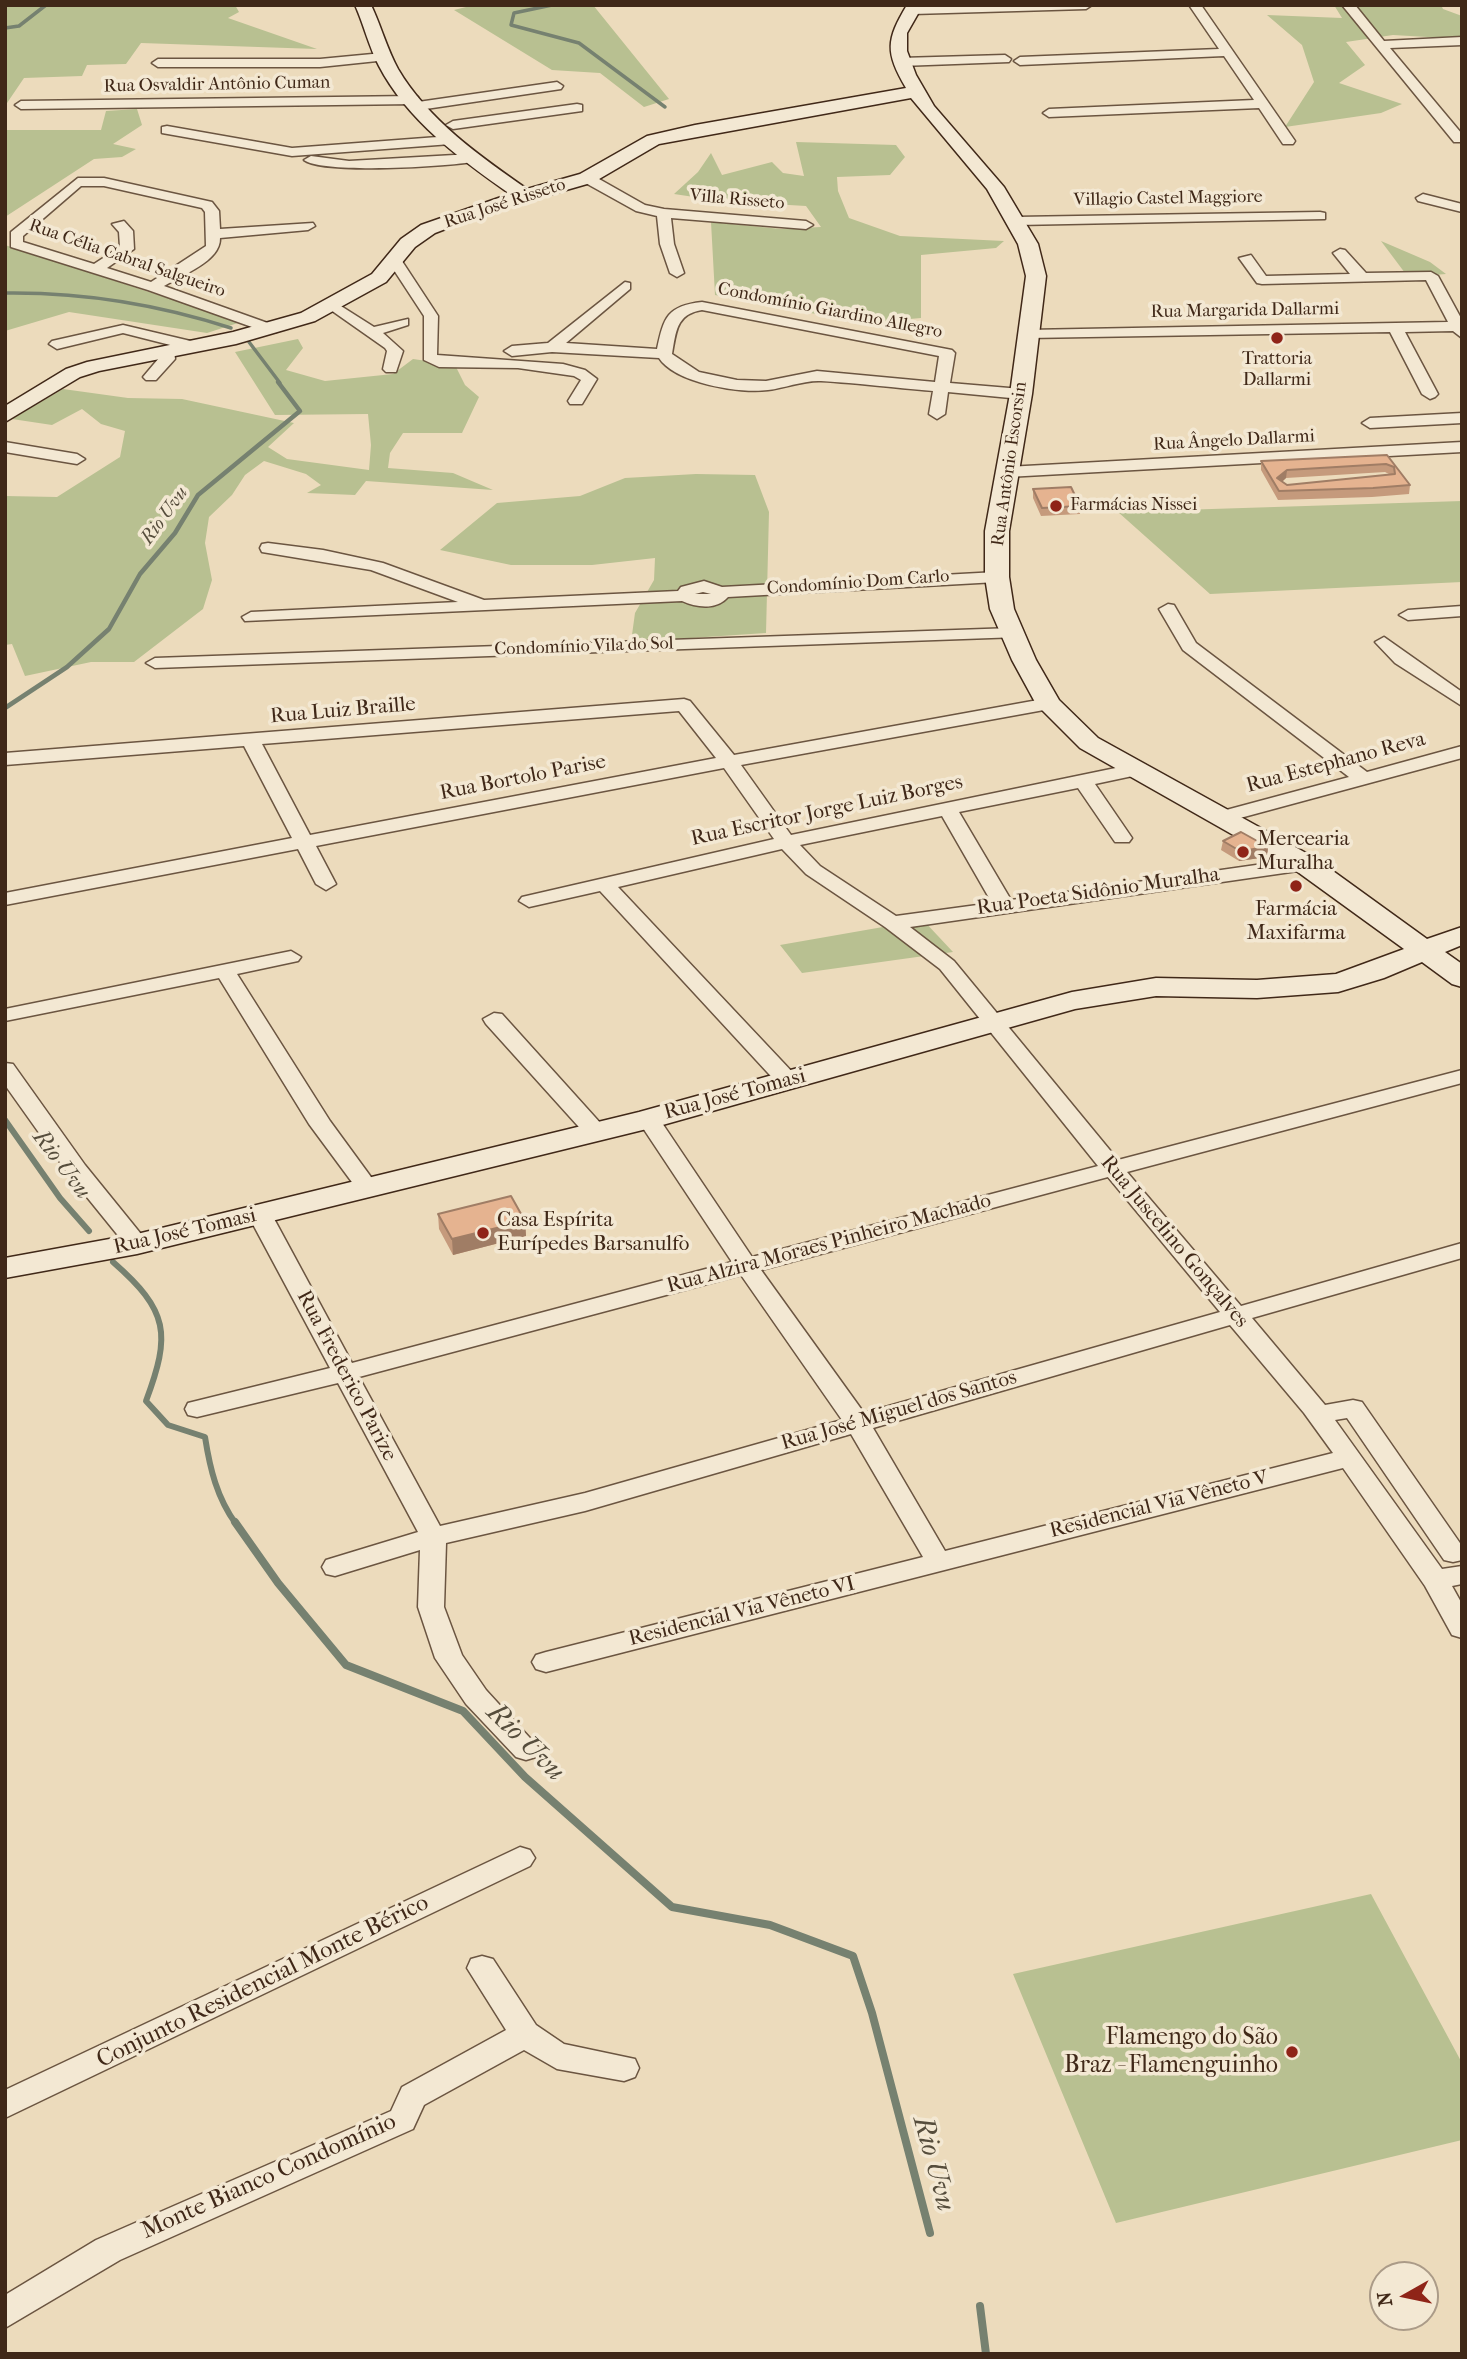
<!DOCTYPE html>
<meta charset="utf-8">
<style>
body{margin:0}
#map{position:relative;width:1467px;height:2359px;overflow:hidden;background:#ecdbbc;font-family:"IM FELL French Canon",serif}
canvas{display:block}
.frame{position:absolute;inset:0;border:7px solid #402818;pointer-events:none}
.north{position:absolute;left:1369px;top:2261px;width:70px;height:70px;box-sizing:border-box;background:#f3e8d3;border:2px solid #ab9b88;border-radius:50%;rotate:261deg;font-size:19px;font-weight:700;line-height:28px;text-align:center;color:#402818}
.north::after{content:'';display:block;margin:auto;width:24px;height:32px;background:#8f2418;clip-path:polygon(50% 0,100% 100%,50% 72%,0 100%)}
</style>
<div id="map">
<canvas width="1467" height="2359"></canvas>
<div class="frame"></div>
<div class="north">N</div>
</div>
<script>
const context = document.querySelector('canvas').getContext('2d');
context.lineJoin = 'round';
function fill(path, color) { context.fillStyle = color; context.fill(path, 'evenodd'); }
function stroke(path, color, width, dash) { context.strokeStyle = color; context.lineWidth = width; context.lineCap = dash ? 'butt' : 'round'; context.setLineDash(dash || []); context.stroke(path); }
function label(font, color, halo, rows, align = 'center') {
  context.font = font + ' "IM FELL French Canon",serif'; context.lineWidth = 7; context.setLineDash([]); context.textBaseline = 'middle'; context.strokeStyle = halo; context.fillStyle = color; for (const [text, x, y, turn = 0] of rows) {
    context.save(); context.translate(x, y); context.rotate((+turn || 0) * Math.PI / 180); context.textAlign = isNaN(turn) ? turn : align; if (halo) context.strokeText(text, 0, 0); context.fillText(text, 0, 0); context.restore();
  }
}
fill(new Path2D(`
 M5,5H235L239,12L228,18L317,49L141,43L126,64L87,65L82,76L24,78L5,106Z
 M474,5H593L669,99L644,107L600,73L552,70L454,10Z
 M1334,5H1441L1443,9L1462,16V39L1393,35L1346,42L1365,65L1339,83L1402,104L1381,113L1285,127L1314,82L1302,45L1267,15L1342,18Z
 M137,109L142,125L113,144L136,149L122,157L94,159L5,217V130H101L106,111Z
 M796,142L896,145L905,157L890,175L837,177L838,191L849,218L900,236L1004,241L996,248L921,255V318L864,323L715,295L711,222L781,229L821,227L806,206L721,201L674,194L698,172L711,153L722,175L772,162L783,173L804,176Z
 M1381,241L1430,262L1446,274L1408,277Z
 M5,245L241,322L207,333L69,312L5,331Z
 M298,339L303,348L286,370L325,381L393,374L413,359L455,365L465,385L479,397L462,433H403L390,453L388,468L453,473L493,490L366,481L355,495L307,493L321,485L306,474L264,461L245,475L232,495L209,517L205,543L212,580L203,609L134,662H91L25,676L12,644L5,645V496L57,497L120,457L125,431L101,424L82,409L52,425L12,419L63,389L128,398L182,399L294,423L268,447L287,459L369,470L371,445L368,414L275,415L235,352Z
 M696,474L755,475L769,512L766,633L631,642L635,613L654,580L655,558L592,565H511L440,550L497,503L580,496L625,478Z
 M1462,501V582L1210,594L1118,512Z
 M923,920L953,952L802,973L780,945Z
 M1371,1894L1462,2063V2140L1116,2223L1013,1974Z`), '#b8c091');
stroke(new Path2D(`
 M552,5L514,13L511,25L579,43L665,107
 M5,28L19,26L46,5
 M5,293C83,292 157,304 231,328
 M249,342L280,383`), '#768170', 3.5);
stroke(new Path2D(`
 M5,708L67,667L109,629L140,574L175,533L198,495L300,411L278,382`), '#768170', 4.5);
stroke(new Path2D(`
 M5,1120L60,1198L89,1231
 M113,1262C169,1311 171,1334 146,1401L168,1425L205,1437C210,1469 217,1498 236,1524`), '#768170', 6);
stroke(new Path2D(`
 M235,1522L278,1583L346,1665L463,1711L525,1777L672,1907L770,1925L853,1956L872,2013L930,2233
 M980,2306L986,2354`), '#768170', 8);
const street = new Path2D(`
 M953,5H1092L1086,9L913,14L907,10L913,6Z
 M1189,5H1201L1295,141L1293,144H1283L1259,108L1049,117L1043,113L1049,109L1254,100L1224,56L1020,65L1014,61L1020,57L1219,49Z
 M1342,5H1355L1384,41L1462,37V45L1390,48L1462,134V142H1454Z
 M383,53L387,54V60L320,67H158L152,63L158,59H320Z
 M1005,55L1011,59L1009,62L901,66L895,62L901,58Z
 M557,82L563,86L561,89L419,110L414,109V104L21,109L15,105L21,101L413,96L418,97V102Z
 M577,104L582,105V111L453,129L446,125L453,121Z
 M167,126L292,148L451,136L458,140L451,144L292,156L162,133V127Z
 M472,154L479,158L477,161C451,167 321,174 304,160L311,156L349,161Z
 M582,175H592L645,205L664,209L806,221L813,225L806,229L671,218L674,244L684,273L677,277L670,273L660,244L657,216L636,211L582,181Z
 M78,178H104L212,202L219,211L220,229L313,223L315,226L308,230L220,238C221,261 182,275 164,286L276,326V332H266L148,290L11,247V232ZM81,186H104L202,208L205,212L206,246L151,282L107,268L134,249L133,231L124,221L112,224L119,232L120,247L94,264L23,242V236Z
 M1423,194L1462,204V212L1418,201L1416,198Z
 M1320,212L1325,213V219L1017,225L1010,221L1017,217Z
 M1340,249L1345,250L1366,273L1431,272L1438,276L1462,320V338L1453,331L1405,332L1438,394L1435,397L1430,399L1422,394L1390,332L1028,338L1021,334L1028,330L1448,322L1426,280L1262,284L1257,283L1239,258L1251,255L1266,276L1350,274L1333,253Z
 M393,254L398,255L438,316L437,355L563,364L585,370L597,379L582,404H570L568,401L581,380L574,376L518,368L439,367L424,360V316L386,258Z
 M625,282L630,283V289L566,343L657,349C664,317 667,306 702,302L952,350L955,353L950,383L1021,389L1029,394L1021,399L948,392L945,414L937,419L929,414L933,391C896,388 858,383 821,381C804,380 785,388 768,390C740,394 675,383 659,358L552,352L512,356L504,351L512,346L548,343ZM702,310L939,356L935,382L817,371L766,381L737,380L699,372L672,354C676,332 676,314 702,310Z
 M333,301L374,327L408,319V325L383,333L403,351L396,372H386L383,369L387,351L385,348L328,308V302Z
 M123,325L199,343L202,346L194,351L123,333L57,349L49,344L52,341Z
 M166,346L174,351L175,359L156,380H146L143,377L159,358L158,351Z
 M1462,413V423L1370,428L1362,423L1370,418Z
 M5,442L77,454L85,459L77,464L5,452Z
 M1462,442V452L1007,477L999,472L1007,467Z
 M268,543L323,550L383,563L484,600L678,591L681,587L704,581L722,587L997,572L1006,577L997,582L728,597C717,610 697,608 682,601L245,621L242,617L251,612L458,602L371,570L262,552L260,548L262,544ZM703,592L711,594H695Z
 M1168,604L1174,605L1196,643L1367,772L1462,746V758L1229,821H1215L1212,817L1215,813L1349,777L1183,650L1159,609Z
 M1462,606V616L1408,620L1399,615L1408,610Z
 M1013,628L1022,633L1019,637L155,668L146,663L155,658Z
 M1384,637L1462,692V706L1395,663L1375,642Z
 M1049,698L1058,704L1055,708L741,765L791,835L1135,764L1142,766L1144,770L1142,774L1095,784L1132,838L1129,842H1115L1078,788L959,812L1011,900L1305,858L1312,860L1315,864L1312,868L1305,870L910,927L954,961L1118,1160L1462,1070V1083L1127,1172L1241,1306L1462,1243V1258L1252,1318L1325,1405L1353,1400L1362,1402L1462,1546V1560L1453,1562L1444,1560L1347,1418L1335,1420L1442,1569L1462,1566V1584L1452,1586L1462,1604V1638L1452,1635L1425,1586L1343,1468L546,1672L536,1669L532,1662L536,1655L546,1652L923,1557L851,1434L585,1511L446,1543L444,1607L462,1655L486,1690L540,1749L536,1757L526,1760L516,1757L466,1704L435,1658L418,1607L420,1550L335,1576L326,1574L322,1567L326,1560L418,1532L338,1383L197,1417L188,1415L185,1409L188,1403L330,1368L248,1215L252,1210H268L272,1215L352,1363L732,1262L637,1119L640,1114H656L752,1257L1098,1166L940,969L885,927L806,874L782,849L618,887L796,1076L799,1081L796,1086H780L600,891L529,907L519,901L522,897L774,839L724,768L316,846L336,884L326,890L316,884L298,849L5,905V893L292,838L244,746L5,765V753L684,699L690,701L734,755ZM679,711L716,758L310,835L262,744ZM942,816L992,903L896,916L820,866L800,845ZM1108,1177L1220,1312L864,1413L761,1270ZM741,1275L842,1420L585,1493L440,1526L359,1377ZM1230,1325L1304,1413L1333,1453L945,1551L873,1428Z
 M291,951L301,957L298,961L237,974L330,1121L379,1188L376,1193H360L309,1124L219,978L5,1021V1009Z
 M494,1013L502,1014L603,1126L606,1131L603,1136H587L486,1024L483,1019Z
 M5,1063L13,1064L85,1165L145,1239L149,1244L145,1249H129L69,1175L5,1085Z
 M520,1847L530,1850L535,1858L530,1866L5,2118V2090Z
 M482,1956L493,1959L536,2025L564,2044L635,2059L639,2068L635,2077L624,2081L557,2069L524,2050L424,2105L413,2129L120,2260L5,2328V2295L96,2240L391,2111L402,2087L506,2030L467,1968L471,1959Z`);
const secondary = new Path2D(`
 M355,5H371C381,26 387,49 398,69C428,120 481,157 527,189L580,174L647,136L695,125L906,88C885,52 886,40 907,5H923L907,33V51L916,75L934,106L1004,187L1038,244L1046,276L1032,394L1009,531V577L1014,609L1036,660L1059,700L1098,738L1315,858L1427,939L1462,927V945L1445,952L1462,964V987L1452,984L1422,962L1384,978L1338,992L1257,998L1156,996L1075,1009L659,1126L137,1254L5,1278V1258L137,1234L639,1112L1072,992L1156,978L1257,980L1336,974L1404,949L1295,870L1080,748L1036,704L1012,660L990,609L985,577V531L1010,394L1026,276L1018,244L987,189L911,98L659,144L594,182L490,212L435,233L415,247L386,282L315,321L236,344L99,371L80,377L5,422V406L66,369L87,362L233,332L301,313L372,274L401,239L421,225L510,194C461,160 407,120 379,66C369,47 364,25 355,5Z`);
stroke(street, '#6b5541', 3);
stroke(secondary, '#402818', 3);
fill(street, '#f3e8d3');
fill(secondary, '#f3e8d3');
fill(new Path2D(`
 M1387,455L1410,485L1409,494L1372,497L1278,500L1261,470V461ZM1385,472L1391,475L1287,485L1282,482L1286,478Z
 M1033,489L1080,506V514L1041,516L1033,498Z
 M1223,841L1268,847L1267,857L1239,861L1221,850Z
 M438,1214L525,1221L526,1236L453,1255L439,1229Z`), '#c59a7c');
fill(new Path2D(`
 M1287,470L1286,478L1276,487L1277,478Z
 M1268,847L1267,857L1239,861L1240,851Z
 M525,1221L526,1236L453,1255L452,1239Z`), '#a07d65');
const building = new Path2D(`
 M1387,455L1410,485L1373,488L1279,491L1261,461ZM1386,464L1394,467L1395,474L1287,485L1277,478L1287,470Z
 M1071,487L1080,506L1042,508L1033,489Z
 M1241,832L1268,847L1240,851L1223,841Z
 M511,1196L525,1221L452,1239L438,1214Z`);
fill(building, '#e5b390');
stroke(building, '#a07d65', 2);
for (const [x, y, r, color] of [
 [1277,338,7,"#8f2418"],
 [1056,506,7,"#8f2418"],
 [1243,852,7,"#8f2418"],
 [1296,886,7,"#8f2418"],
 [483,1233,7,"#8f2418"],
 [1292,2052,7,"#8f2418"]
]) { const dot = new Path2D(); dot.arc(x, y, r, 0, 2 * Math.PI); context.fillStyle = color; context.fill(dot); stroke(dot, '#f3e8d3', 2.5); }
label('18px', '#402818', '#f3e8d3', [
 ["Rua Osvaldir Antônio Cuman",217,85,-1],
 ["Villagio Castel Maggiore",1168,199,-1],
 ["Villa Risseto",737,200,5],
 ["Rua José Risseto",505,204,-18],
 ["Rua Célia Cabral Salgueiro",127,259,19],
 ["Condomínio Giardino Allegro",830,311,11],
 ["Rua Margarida Dallarmi",1245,311,-1],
 ["Rua Ângelo Dallarmi",1234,441,-3],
 ["Rua Antônio Escorsin",1010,464,-82],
 ["Condomínio Dom Carlo",858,583,-4],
 ["Condomínio Vila do Sol",584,647,-2]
]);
label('18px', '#402818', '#f3e8d3', [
 ["Trattoria",1277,360],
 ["Dallarmi",1277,381],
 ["Farmácias Nissei",1070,506,"left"]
]);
label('italic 19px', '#564d3c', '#f3e8d3', [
 ["Rio Uvu",165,516,-54]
]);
label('21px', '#402818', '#f3e8d3', [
 ["Rua Luiz Braille",343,711,-5],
 ["Rua Estephano Reva",1336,763,-15],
 ["Rua Bortolo Parise",523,778,-11],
 ["Rua Escritor Jorge Luiz Borges",827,811,-12],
 ["Rua Poeta Sidônio Muralha",1098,892,-8],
 ["Rua José Tomasi",735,1095,-15],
 ["Rua José Tomasi",185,1232,-13],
 ["Rua Juscelino Gonçalves",1174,1242,50],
 ["Rua Alzira Moraes Pinheiro Machado",829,1244,-15],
 ["Rua Frederico Parize",346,1376,62],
 ["Rua José Miguel dos Santos",899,1411,-16],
 ["Residencial Via Vêneto V",1159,1505,-14],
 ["Residencial Via Vêneto VI",742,1612,-14]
]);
label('21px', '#402818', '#f3e8d3', [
 ["Mercearia",1257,840],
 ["Muralha",1257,864],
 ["Farmácia",1296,910,"center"],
 ["Maxifarma",1296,934,"center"],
 ["Casa Espírita",497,1221],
 ["Eurípedes Barsanulfo",497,1245]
], 'left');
label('italic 23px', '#564d3c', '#f3e8d3', [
 ["Rio Uvu",61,1165,53]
]);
label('24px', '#402818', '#f3e8d3', [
 ["Conjunto Residencial Monte Bérico",263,1982,-26],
 ["Monte Bianco Condomínio",269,2177,-24]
]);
label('24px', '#402818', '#f3e8d3', [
 ["Flamengo do São",1278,2038],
 ["Braz - Flamenguinho",1278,2066]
], 'right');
label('italic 28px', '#564d3c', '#f3e8d3', [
 ["Rio Uvu",525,1743,45],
 ["Rio Uvu",933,2164,75]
]);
</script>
